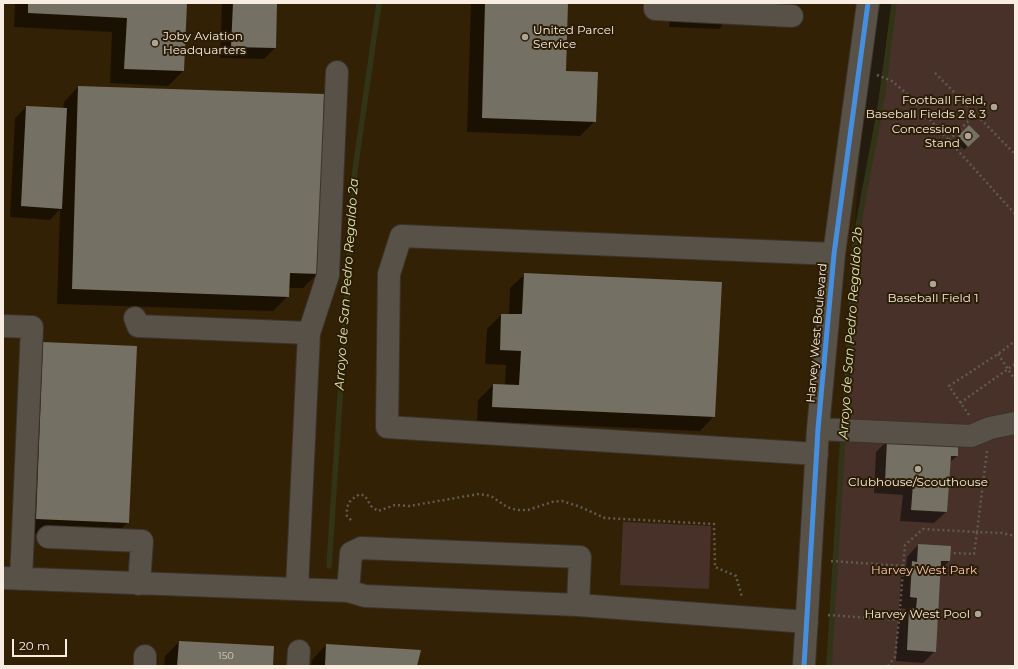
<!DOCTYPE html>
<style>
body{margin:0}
#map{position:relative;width:1018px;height:669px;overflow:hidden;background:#231b0e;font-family:Montserrat,sans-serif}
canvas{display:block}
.frame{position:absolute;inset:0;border:4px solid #f8ede0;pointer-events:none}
.scale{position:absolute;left:12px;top:639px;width:55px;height:18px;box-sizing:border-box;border:2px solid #f8ede0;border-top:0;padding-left:5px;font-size:12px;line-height:14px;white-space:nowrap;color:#f8ede0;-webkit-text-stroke:3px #2b1c06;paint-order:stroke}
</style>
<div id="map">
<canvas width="1018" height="669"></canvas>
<div class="frame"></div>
<div class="scale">20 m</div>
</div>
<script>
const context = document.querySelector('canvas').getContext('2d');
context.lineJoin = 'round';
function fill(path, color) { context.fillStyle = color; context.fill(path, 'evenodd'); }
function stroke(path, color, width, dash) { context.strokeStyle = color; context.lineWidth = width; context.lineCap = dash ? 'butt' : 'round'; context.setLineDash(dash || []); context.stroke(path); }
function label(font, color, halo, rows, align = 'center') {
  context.font = font + ' Montserrat,sans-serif'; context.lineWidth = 4; context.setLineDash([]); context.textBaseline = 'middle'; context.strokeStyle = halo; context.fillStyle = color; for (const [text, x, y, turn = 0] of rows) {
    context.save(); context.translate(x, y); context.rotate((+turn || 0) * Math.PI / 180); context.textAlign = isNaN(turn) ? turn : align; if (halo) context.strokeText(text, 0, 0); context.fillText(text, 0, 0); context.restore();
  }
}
fill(new Path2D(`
 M3,3H870L838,474L828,666H3Z`), '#332105');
fill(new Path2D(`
 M892,3H1015V666H828L838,473L853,271L858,248Z
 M623,522L711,526L709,589L620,585Z`), '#473129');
fill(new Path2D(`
 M15,3H186L183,71L168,86L110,83L112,32L14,27Z
 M222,3H276L275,48L264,59L220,58Z
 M471,3H567L565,72L595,121L580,136L467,132Z
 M671,3H723L722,26L719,29L669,27Z
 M78,87L318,273L303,288H288V296L273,311L57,304L60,209L50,220L10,217L15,118L26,107L63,109L64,102Z
 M969,127L978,136L964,150L955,140Z
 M525,274L714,416L700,431L477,421L478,400L493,385H505L506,365L485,364L487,329L501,315H509L510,288Z
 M43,343L128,522L114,537L21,533L29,358Z
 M887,441L957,456L949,463L946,512L934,523L900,521L903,495L874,493L876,452Z
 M918,545L949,561L940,570L935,651L923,663L896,661L898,621L906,613V609L899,608L901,574L906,569L907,557Z
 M179,642L272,666H164L165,656Z
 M326,645L416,666H311L312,660Z`), '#0007');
stroke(new Path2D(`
 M844,426L855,242L882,98L894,3
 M329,566L355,170L379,3
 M829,666L843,435`), '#313417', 5.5);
fill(new Path2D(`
 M28,3H187L184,71L124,69L127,18L28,13Z
 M233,3H277L276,48L231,47Z
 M485,3H568L566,71L598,72L596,122L482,118Z
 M78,86L324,94L319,274L290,273L289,297L72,289Z
 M26,106L67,108L62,209L21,206Z
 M969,125L980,136L968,147L958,136Z
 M524,273L722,282L715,417L492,407L493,384L519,385L521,351L500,350L501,314H522Z
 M43,342L137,346L129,523L36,519Z
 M887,440L958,443V456H951L947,512L911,510L913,484L885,482Z
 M918,544L951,546L950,561H941L936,652L907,650L909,608L916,609L917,598L910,597L912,561L917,562Z
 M179,641L274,646L273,666H177Z
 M326,644L421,650L417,666H325Z`), '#757064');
const minor = new Path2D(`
 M655,3V9L792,16
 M135,318L138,326L309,333
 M3,326L32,327L21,579
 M818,429L971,436L990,428L1015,423
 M817,454L387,427L389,274L401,236L834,254
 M48,537L142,541L139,584
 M3,578L348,591
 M297,588L309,333L328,275L337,72
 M578,605L580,557L361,548L351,553L348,591L365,596L578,605L807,622
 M145,666V656
 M298,666L299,651
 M804,666L818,429L834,254L868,3`);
stroke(minor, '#3b342c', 24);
stroke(new Path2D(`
 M935,73L1015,154
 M877,75L892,81L906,93L1015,214
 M949,140L976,114
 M998,354L1015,380
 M960,403L1015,364
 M969,415L949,386L998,354L1015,341
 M987,451L977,532L1002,533L1015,536
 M351,520L347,516C346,503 350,500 360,494L365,496L371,506L378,511L395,505L409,506L479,494L491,496L507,507L517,510H528L552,502L562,501L578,506L605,518L714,524L715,567L736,576L742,597
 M831,561L904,566
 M828,615L899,620L905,545L923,529L977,532L974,554L951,553
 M888,666L895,657L899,620`), '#605a52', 2.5, [2, 3]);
stroke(minor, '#575148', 22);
stroke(new Path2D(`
 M804,666L818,429L834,254L868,3`), '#468fdf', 5);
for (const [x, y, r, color] of [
 [525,37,4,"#ada496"],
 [155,43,4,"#ada496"],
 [994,107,4,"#ada496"],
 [968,136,4,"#ada496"],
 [933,284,4,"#ada496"],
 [918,469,4,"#ada496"],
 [978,614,4,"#ada496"]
]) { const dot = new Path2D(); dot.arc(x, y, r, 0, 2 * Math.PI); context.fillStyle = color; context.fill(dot); stroke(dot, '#2b1c06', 1.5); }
label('10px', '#d7cec1', null, [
 ["150",226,656]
]);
label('12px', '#f8ede0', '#2b1c06', [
 ["United Parcel",533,30,"left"],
 ["Service",533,44,"left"],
 ["Joby Aviation",163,36,"left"],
 ["Headquarters",163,50,"left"],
 ["Football Field,",986,100],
 ["Baseball Fields 2 & 3",986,114],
 ["Concession",960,129],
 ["Stand",960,143],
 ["Baseball Field 1",933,298,"center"],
 ["Clubhouse/Scouthouse",918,482,"center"],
 ["Harvey West Pool",970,614]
], 'right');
label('12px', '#f8ede0', '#2b1c06', [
 ["Harvey West Boulevard",817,333,-85]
]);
label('12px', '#fbc8bb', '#2b1c06', [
 ["Harvey West Park",924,570]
]);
label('italic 13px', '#e0e8ad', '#2b1c06', [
 ["Arroyo de San Pedro Regaldo 2a",347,284,-86],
 ["Arroyo de San Pedro Regaldo 2b",851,333,-86]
]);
</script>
